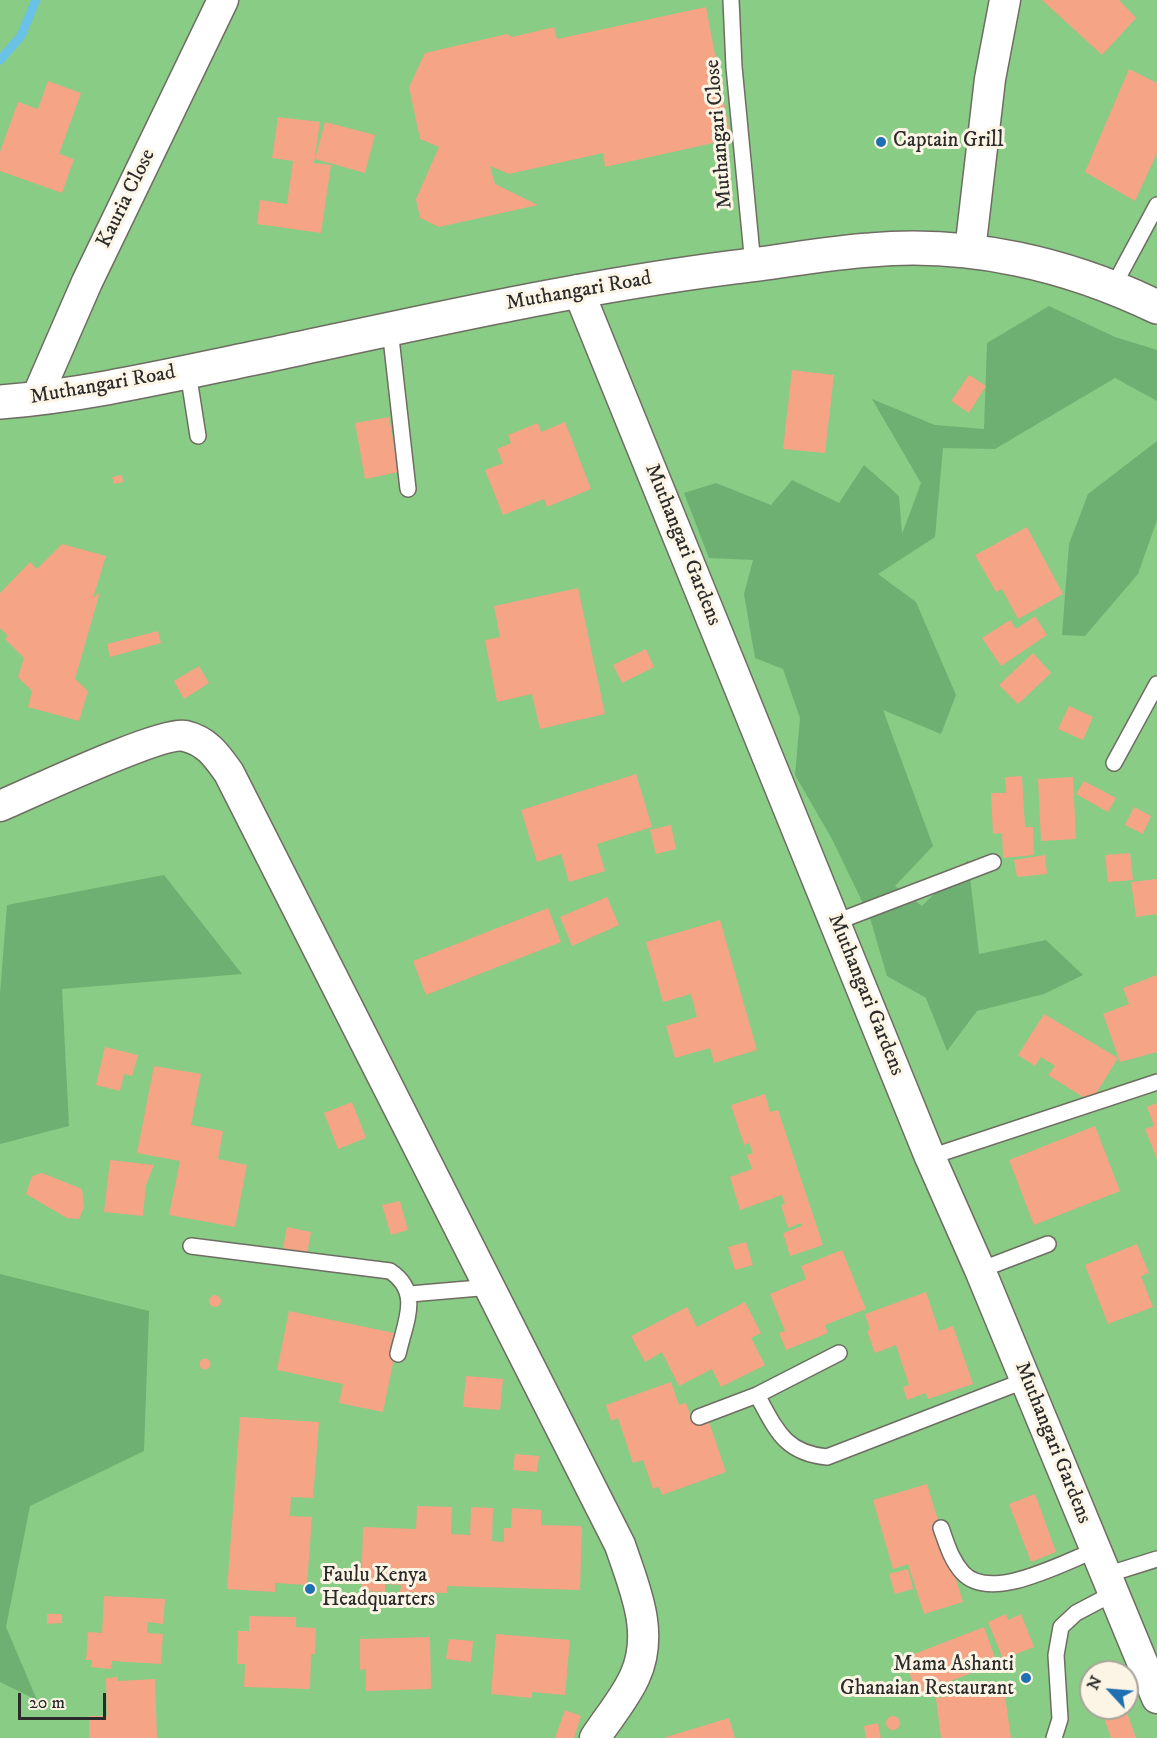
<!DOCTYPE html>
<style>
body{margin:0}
#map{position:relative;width:1157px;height:1738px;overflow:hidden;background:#eee7ca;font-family:"IM FELL DW Pica",serif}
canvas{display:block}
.north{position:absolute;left:1079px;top:1660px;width:60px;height:60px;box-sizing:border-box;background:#fcf5e5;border:2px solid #a8a49b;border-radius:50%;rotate:296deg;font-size:16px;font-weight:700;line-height:24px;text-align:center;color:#2b2b2b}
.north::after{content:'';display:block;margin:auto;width:21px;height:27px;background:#1f6fb2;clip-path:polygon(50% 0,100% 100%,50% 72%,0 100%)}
.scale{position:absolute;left:18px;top:1693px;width:88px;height:27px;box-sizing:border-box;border:3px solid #2b2b2b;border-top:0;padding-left:8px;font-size:18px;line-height:21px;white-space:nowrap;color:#2b2b2b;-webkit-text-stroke:4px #fcf5e5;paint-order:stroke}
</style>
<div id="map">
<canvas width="1157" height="1738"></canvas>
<div class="north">N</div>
<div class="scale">20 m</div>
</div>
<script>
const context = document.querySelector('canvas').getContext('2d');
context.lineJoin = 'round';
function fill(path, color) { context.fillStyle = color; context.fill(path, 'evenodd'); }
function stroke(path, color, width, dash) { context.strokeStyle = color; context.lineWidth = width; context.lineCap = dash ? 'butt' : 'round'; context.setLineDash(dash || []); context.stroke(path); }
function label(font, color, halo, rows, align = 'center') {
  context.font = font + ' "IM FELL DW Pica",serif'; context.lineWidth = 6; context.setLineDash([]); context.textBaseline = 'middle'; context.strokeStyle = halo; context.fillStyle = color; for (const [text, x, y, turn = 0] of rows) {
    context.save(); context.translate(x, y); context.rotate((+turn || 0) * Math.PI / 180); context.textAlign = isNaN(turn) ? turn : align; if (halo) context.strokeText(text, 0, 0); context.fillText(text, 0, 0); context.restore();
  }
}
fill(new Path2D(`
 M0,0H1157V1738H0ZM1091,1672H1127V1708H1091Z`), '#88cc85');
fill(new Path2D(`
 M1049,306L1115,337L1157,350V401L1115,378L995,449L943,448L935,537L878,574L916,602L956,695L941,734L883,710L933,846L895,886L922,906L968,860L979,954L1046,940L1083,975L1044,994L977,1011L947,1051L926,998L887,976L870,918L832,839L795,775L800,718L783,669L755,658L744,594L753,560L709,558L684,493L716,483L771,505L792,480L839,503L864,465L899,496L902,534L921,483L872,399L935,425L984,429L987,343Z
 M1157,441V520L1138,574L1085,636L1062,635L1069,544L1088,494Z
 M164,875L242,974L62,989L69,1126L0,1144V994L7,905Z
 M0,1274L149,1311L144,1451L30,1506L6,1627L37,1700L0,1682Z`), '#6eb072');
stroke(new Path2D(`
 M0,60L21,36L36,0`), '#6ac2e7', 9);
fill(new Path2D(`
 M1042,0H1119L1136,18L1102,55Z
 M706,7L731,139L605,167L603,153L509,174L490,166L495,184L538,205L439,227L420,218L416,199L439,147L420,139L409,87L425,53L507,34L512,37L554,27L557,39Z
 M1129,69L1157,83V153L1135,201L1085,172Z
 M48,81L81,93L59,154L74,159L62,193L0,171V152L18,102L38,109Z
 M278,117L320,122L314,163L331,165L321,233L257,224L260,200L287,204L293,161L272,158Z
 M325,122L375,135L365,173L315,159Z
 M792,370L834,375L825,453L783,449Z
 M969,375L986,386L969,413L951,401Z
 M389,417L399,472L365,479L355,423Z
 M565,422L591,489L547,507L544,499L503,515L485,470L503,463L497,449L511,443L508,435L538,423L541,432Z
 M122,475L123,482L114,484L112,477Z
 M1027,527L1063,594L1018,619L1002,589L996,592L975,555Z
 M62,544L106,556L93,598L100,592L75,679L88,691L79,721L28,707L32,691L18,677L24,658L5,639L8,636L0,628V593L30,562L37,569Z
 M578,588L605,714L540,729L532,694L497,702L485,640L500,637L494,606Z
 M1035,616L1047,635L1001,666L982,638L1010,620L1016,629Z
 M158,631L161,643L110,657L107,644Z
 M646,649L654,667L622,683L613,665Z
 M1033,653L1051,673L1018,704L999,685Z
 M199,666L209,683L184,699L174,681Z
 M1069,706L1093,717L1083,740L1058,729Z
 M636,774L652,827L597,844L605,871L569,882L561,854L537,862L521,810Z
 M1022,776L1025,827H1033L1034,855L1003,858L1002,833L993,834L991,793H1006L1005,777Z
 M1073,777L1076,839L1041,841L1038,779Z
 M1084,781L1116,798L1108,812L1076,794Z
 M1134,807L1151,816L1143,834L1125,825Z
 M671,825L676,849L656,854L650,830Z
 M1130,853L1133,880L1108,882L1105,855Z
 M1045,855L1047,874L1017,877L1014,860Z
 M1157,879V914L1136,917L1131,882Z
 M607,897L619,925L572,946L560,917Z
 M548,908L561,942L426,995L413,961Z
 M720,920L757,1050L714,1063L710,1048L675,1058L666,1026L697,1017L691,994L663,1002L646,942Z
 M1157,975V1052L1120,1062L1103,1014L1129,1004L1123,988Z
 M1044,1014L1118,1058L1091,1102L1048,1075L1055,1066L1041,1057L1035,1066L1018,1055Z
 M105,1047L138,1055L132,1076L124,1074L120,1091L96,1085Z
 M154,1066L201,1074L191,1125L223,1131L218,1159L247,1165L235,1227L169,1215L180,1161L137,1153Z
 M765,1094L770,1112L778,1110L823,1245L790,1256L783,1233L802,1226L801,1223L788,1228L781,1205L785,1204L782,1195L740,1210L730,1177L752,1169L747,1155L753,1153L749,1143L744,1145L731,1105Z
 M352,1102L366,1138L338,1149L324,1113Z
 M1157,1103V1159L1145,1129L1154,1126L1147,1107Z
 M1095,1126L1120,1191L1034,1225L1009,1160Z
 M110,1160L154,1165L146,1185L143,1216L104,1212Z
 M42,1173L82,1189L84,1207L79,1219L67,1218L26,1194L32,1176Z
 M400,1201L408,1230L391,1235L382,1205Z
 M287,1227L311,1232L307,1253L283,1248Z
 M746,1242L753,1265L735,1270L728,1247Z
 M1137,1244L1149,1273L1141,1276L1153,1307L1108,1324L1085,1265Z
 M842,1250L866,1309L825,1325L828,1333L786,1350L779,1333L785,1331L770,1294L806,1279L801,1266Z
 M926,1292L939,1331L953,1326L973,1384L928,1399L926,1393L907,1400L903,1387L909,1385L896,1345L875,1353L867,1331L870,1329L865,1314Z
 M209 1301a6 6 0 1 1 12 0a6 6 0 1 1-12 0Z
 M745,1302L761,1333L751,1338L765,1365L721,1387L712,1369L679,1386L662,1352L645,1362L631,1336L687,1307L697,1327Z
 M289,1311L399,1334L383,1412L339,1403L343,1384L277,1370Z
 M199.5 1364a5.5 5.5 0 1 1 11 0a5.5 5.5 0 1 1-11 0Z
 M466,1376L503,1379L500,1410L463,1407Z
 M671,1382L679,1405L686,1403L694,1424L708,1419L726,1472L662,1495L659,1487L653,1489L643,1460L633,1463L618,1418L611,1421L606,1405Z
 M240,1417L319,1422L313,1498L291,1497L290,1516L312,1517L307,1585L275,1583V1592L227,1589Z
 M515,1454L539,1456L537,1472L513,1470Z
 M927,1484L963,1602L924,1614L908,1564L893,1569L873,1500Z
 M1035,1494L1056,1552L1031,1562L1009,1504Z
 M417,1506L452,1507L451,1534L470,1535L471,1507L493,1508L492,1541L504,1542V1528H511L512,1508L541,1510V1525L582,1526L580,1590L447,1586V1593L400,1592L401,1585L385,1584V1592L361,1591L363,1527L416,1529Z
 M908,1569L913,1589L895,1594L889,1574Z
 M104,1596L165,1599L163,1624L148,1622L147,1633L163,1634L161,1664L112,1661L111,1669L91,1667L92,1660H86L88,1632L102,1633Z
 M47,1614H62V1623L47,1624Z
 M1006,1614L1008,1620L1021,1614L1034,1647L1003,1659L988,1622Z
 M249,1616L296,1617V1627L316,1628L315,1654H311L310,1689L244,1687L245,1664H237L238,1631H249Z
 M984,1627L997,1663L917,1694L904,1658Z
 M496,1634L570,1640L565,1695L532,1692V1698L491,1694Z
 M430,1637L431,1689L366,1691V1669L360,1670V1639Z
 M449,1639L473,1641L471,1662L446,1659Z
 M118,1677V1681L155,1679L157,1738H89V1716H107L106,1678Z
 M1004,1689L1011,1738H941L936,1698Z
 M565,1710L581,1716L574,1738H555Z
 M1126,1710L1136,1738H1111L1104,1718Z
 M886 1723a7 7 0 1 1 14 0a7 7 0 1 1-14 0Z
 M729,1718L735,1738H666V1737Z
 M878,1723L881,1738H866L864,1726Z`), '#f5a486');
const service = new Path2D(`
 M731,0L734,67L753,265
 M1113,287L1157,205
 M390,329L408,489
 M188,372L198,436
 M1114,763L1157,684
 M836,922L993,862
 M930,1157L1157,1082
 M191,1246L390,1271C422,1292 405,1322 398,1354
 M980,1270L1048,1244
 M410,1294L491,1287
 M757,1395L839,1353
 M699,1417L757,1395C776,1429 784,1453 827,1457L1026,1380
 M941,1528C947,1544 951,1560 963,1573C991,1603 1064,1562 1096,1550
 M1106,1575L1157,1559
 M1054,1738L1060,1719L1056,1655L1061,1627L1076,1613L1114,1593`);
const minor = new Path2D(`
 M970,251L990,79L1005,0
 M578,290L930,1157L980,1270L1157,1698
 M36,399L87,282L223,0
 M0,806C31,793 161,731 185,736C207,741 217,756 229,773L620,1545C634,1587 655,1632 635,1676C626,1697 608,1718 595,1738`);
const tertiary = new Path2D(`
 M0,402C90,395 180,373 269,355C424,322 577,287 735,267C780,262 825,253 870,250C969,241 1068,264 1157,307`);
stroke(service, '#6f6d63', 18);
stroke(minor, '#6f6d63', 33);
stroke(tertiary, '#6f6d63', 36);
stroke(service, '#fff', 15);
stroke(minor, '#fff', 30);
stroke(tertiary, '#fff', 33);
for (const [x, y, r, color] of [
 [881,142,6,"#1f6fb2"],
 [310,1589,6,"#1f6fb2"],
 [1026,1678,6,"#1f6fb2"]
]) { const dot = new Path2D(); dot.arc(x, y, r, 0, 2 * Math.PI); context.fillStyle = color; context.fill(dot); stroke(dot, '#fcf5e5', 2); }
label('21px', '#2b2b2b', '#fcf5e5', [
 ["Muthangari Close",720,134,-95],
 ["Kauria Close",127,199,-64],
 ["Muthangari Road",579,292,-10],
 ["Muthangari Road",103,386,-10],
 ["Muthangari Gardens",682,545,68],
 ["Muthangari Gardens",865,995,68],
 ["Muthangari Gardens",1052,1443,68]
]);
label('21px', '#2b2b2b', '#fcf5e5', [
 ["Captain Grill",893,142],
 ["Faulu Kenya",322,1577],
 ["Headquarters",322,1601],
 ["Mama Ashanti",1014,1666,"right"],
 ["Ghanaian Restaurant",1014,1690,"right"]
], 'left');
</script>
